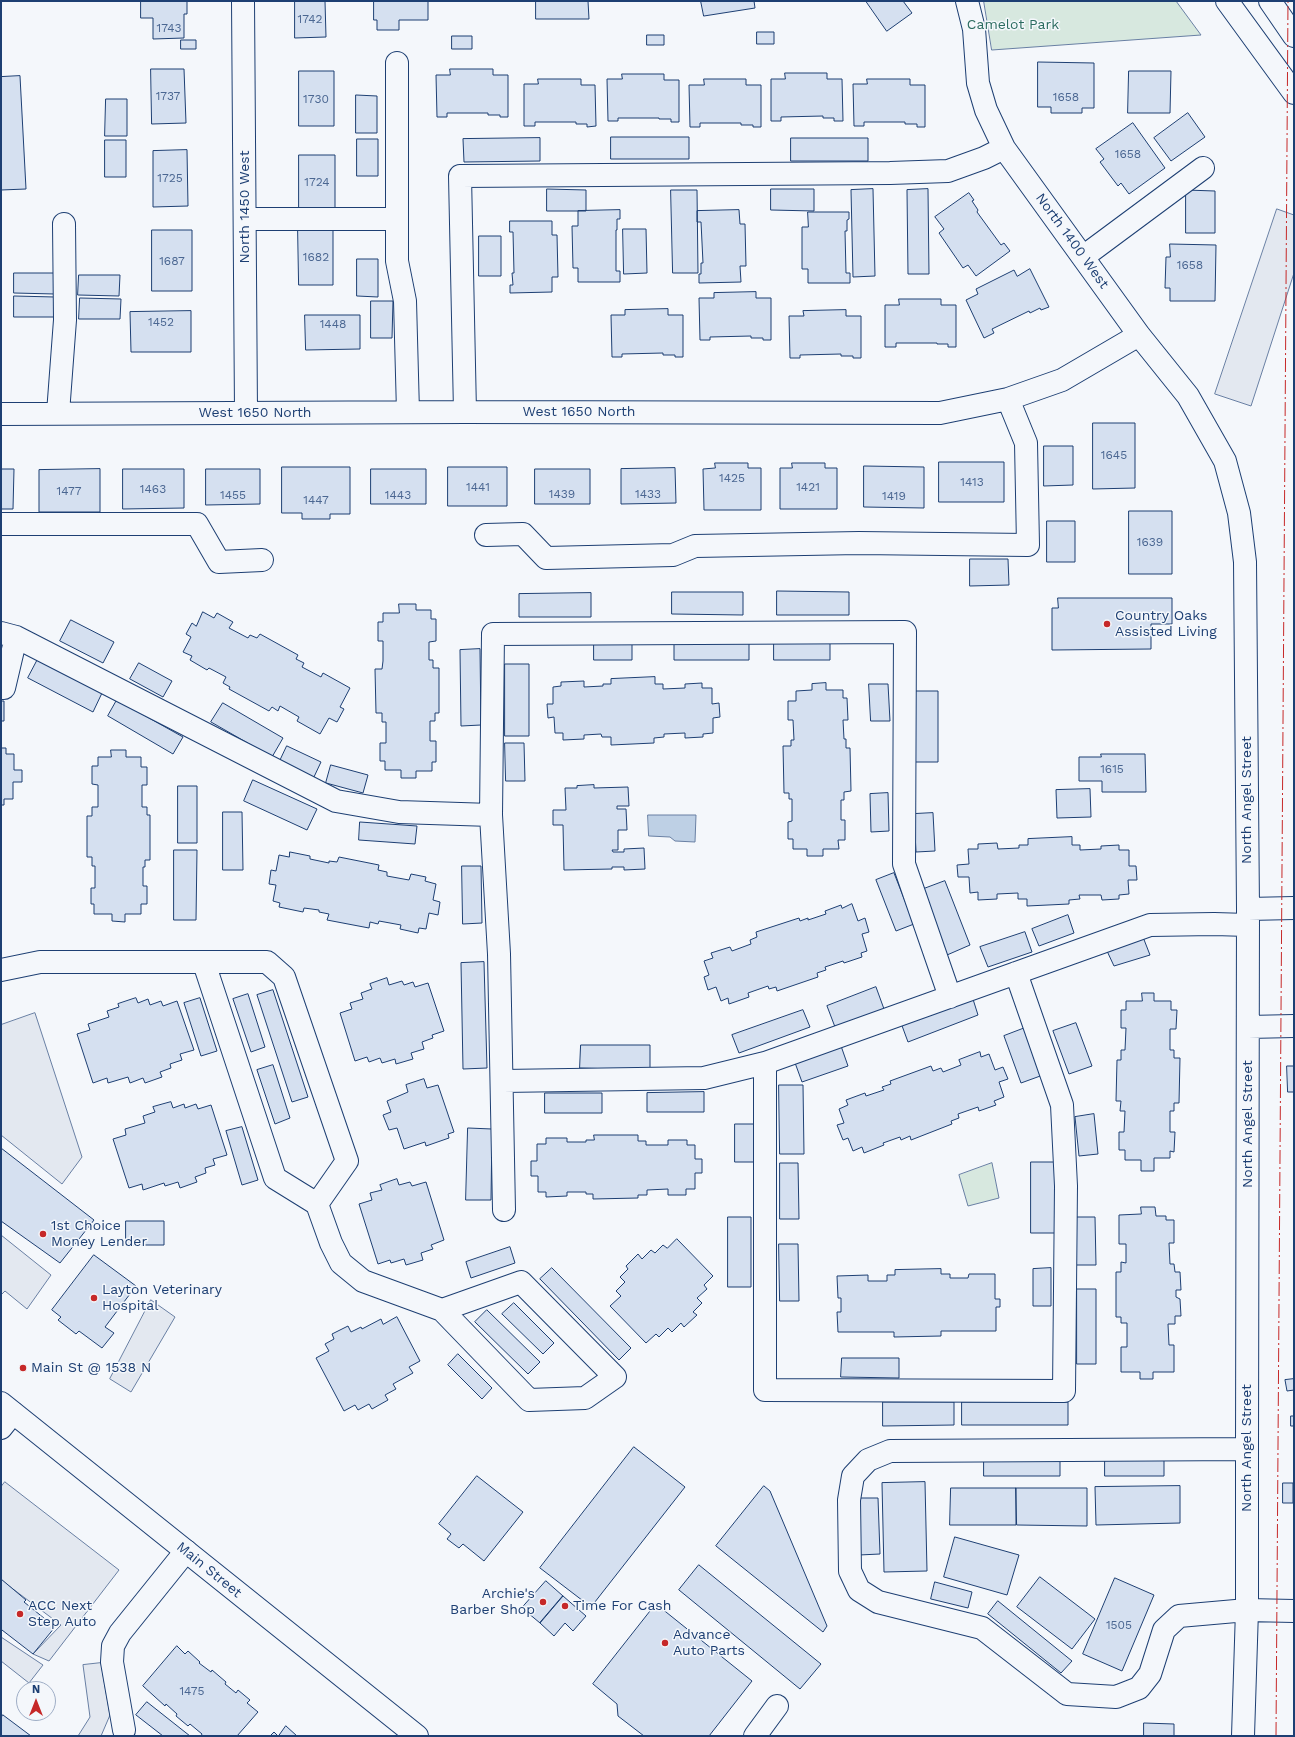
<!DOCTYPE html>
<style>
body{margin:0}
#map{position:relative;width:1295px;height:1737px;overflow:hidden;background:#f4f7fb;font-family:"Work Sans",sans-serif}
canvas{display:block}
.frame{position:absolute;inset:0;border:2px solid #1d3f73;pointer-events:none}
.north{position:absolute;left:16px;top:1681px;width:40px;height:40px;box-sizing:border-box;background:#f4f7fb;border:1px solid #9eadc5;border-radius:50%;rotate:0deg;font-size:11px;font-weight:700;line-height:16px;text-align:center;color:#1d3f73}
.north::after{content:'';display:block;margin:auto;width:14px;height:18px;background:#c62828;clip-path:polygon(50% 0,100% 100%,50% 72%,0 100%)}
</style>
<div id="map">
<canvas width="1295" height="1737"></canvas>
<div class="frame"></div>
<div class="north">N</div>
</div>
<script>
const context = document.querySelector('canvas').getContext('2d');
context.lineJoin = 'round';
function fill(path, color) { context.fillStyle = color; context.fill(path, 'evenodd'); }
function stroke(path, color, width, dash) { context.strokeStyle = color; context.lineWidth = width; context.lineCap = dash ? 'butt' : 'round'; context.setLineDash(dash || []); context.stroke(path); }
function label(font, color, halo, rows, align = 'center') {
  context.font = font + ' "Work Sans",sans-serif'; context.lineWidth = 3; context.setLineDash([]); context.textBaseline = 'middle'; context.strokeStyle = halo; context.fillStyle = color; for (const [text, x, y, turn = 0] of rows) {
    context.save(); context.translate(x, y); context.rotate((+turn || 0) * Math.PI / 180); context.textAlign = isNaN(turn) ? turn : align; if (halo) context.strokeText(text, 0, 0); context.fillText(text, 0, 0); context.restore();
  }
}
const green = new Path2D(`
 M984,1H1176L1201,35L992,50Z
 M992,1163L999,1198L968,1206L959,1175Z`);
fill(green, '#d7e8df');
stroke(green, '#687fa3', 1);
const parking = new Path2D(`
 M1277,209L1294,215V273L1251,406L1215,394Z
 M35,1013L82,1157L62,1184L1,1135V1025Z
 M1,1235L51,1275L27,1309L5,1291L1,1295Z
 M151,1300L175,1317L131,1392L110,1379Z
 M5,1482L119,1570L49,1661L33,1654L61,1625L1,1580V1487Z
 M1,1637L43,1665L29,1683L1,1661Z
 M101,1663L110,1715L101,1736H78L90,1717L83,1665Z`);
fill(parking, '#e3e8f0');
stroke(parking, '#687fa3', 1);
const water = new Path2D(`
 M648,815H696L695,842L675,841L670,837L649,836Z`);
fill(water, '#bed0e5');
stroke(water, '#687fa3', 1);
const building = new Path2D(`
 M141,1H187V14H184V38L153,39V18H141Z
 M295,1H325L326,37L295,38Z
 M374,1H428V20H399V30H377V20H374Z
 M536,1H588L589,19H536Z
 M701,1H754L755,8L704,16Z
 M866,1H903L912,13L887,31Z
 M757,32H774V44H757Z
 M647,35H664V45H647Z
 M452,36H472V49H452Z
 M181,40H196V49H181Z
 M1038,62L1094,63V108H1082V113H1051V107H1038Z
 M151,69H184L186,123L152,124Z
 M450,69H493V75H508V117H500V115H488V113H447V117H437L436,75H450Z
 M299,71H334V126H299Z
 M1129,71H1171L1170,113H1128Z
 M785,73H827V79H842L843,121H834V118H823V116L781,117V121H771V79H785Z
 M622,74H664V80H679V122H671V119H659V118H618V121H608L607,79H622Z
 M20,76L26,189L1,190V77Z
 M538,79H581V85H595L596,126L587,127V124H576V122H535V126H524V84H538Z
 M704,79H746V85H761V127H753V125H741V123H700V127H690L689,85H704Z
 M867,79H910V85H925V127H917V124H905V122H864V126H854L853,84H867Z
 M356,95L377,96V133H356Z
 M106,99H127V136H105Z
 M1188,113L1205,137L1171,161L1154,138Z
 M1133,123L1165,168L1129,194L1121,183L1118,186L1100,162L1104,159L1096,149Z
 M611,137H689V159H611Z
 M540,138V161L464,162L463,139Z
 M791,138H868V161H791Z
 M357,139H378V176H357Z
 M105,140H126V177H105Z
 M187,150L188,206L153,207V151Z
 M299,155H335V208H299Z
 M547,189L586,190V211H547Z
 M771,189H814V211L771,210Z
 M873,189L875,276L853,277L851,190Z
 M928,189L929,274H908L907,190Z
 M671,190H697L698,273H673Z
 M1186,190L1215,191V233H1186Z
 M969,193L974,200L972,201L978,210L977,212L1001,245L1004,243L1010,251L976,276L968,265L963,268L939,233L944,229L935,217Z
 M620,210V219H617V230H616V271H620V282H578V268H573L572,226H578V211Z
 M739,210L740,224H745L746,266H740L741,282L699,283V274H701V263H703L701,222H697V211Z
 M808,212H849V219L847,220V231H845L846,273H850V283H808V269H802V227H808Z
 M510,221H552V235H557L558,277H552V292L510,293V285H513L512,273H514L513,232H510Z
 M298,229H333V285H299Z
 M623,229H646L647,273L624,274Z
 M152,230H192V291H152Z
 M479,236H501V276H479Z
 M1170,244L1216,245L1215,301H1170V288H1165L1166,257H1170Z
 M357,259H378V297L357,296Z
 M1030,269L1049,307L1041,310L1040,308L1030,313L1029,311L992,329L994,333L984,338L966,300L978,294L976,289L1014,270L1017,276Z
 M14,273H55V294L14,293Z
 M79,275H120L119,296L78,295Z
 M756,292V298H771V340H763V338H751V336L710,337V340H700L699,298H714V293Z
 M14,296L55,297L54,317H14Z
 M80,298L121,299L120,319H79Z
 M899,299H941V305H956V347H948V344H937V343H896V347H885V305H899Z
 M371,301H393L392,338H371Z
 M668,309V315H683V357H675V355H663V353L622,354V357H612L611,315H625V310Z
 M846,310V316H861V358H853V356H841V354L800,355V358H790L789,316H804L803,311Z
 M191,311V352H131L130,312Z
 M305,315H360V349L306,350Z
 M1093,423H1135V488L1093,489Z
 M1044,446H1073V485L1044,486Z
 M939,462H1004V502H939Z
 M715,463H748V468H761V510H704L703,469L715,468Z
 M792,463H825V468H837V509H780V468H792Z
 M864,466L924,467V508L864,507Z
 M282,467H350V514H330V519H302V513H282Z
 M448,467H507V506H448Z
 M675,468L676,503L621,504V469Z
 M1,469H14L13,509H1Z
 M100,469V512H39V470Z
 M123,469H184V508L123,509Z
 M206,469H260V504L206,505Z
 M371,469H426V504H371Z
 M535,469H590V504H535Z
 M1129,511H1172V574H1129Z
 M1047,521H1075V562H1047Z
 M970,559H1008L1009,585L970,586Z
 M777,591L849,592V615H777Z
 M672,592H743V615L672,614Z
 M591,593V617H519V594Z
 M1058,598H1172V624H1151V649L1052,650V608H1058Z
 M399,604H416V610H431V619H436V641L429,642V660H433V668H439V713H435V721H430V741H436V762H432V771H416V778H401V770H385V761H380V743H386V722H382V713H376L375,669H382L383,661V641H378V622H383V613H399Z
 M203,612L214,618L217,613L233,622L229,628L248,638L250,635L257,638L260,634L298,655L296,659L304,663L302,667L321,677L323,673L350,688L340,707L344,709L337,722L329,718L320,734L297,721L299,717L280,706L278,711L272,707L269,711L229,689L230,687L223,683L226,677L209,668L207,670L190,660L192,656L183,652L191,637L186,634L192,623L196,626Z
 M71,620L114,642L103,663L60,641Z
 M594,640L632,641V660H594Z
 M749,641V660H674V642Z
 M774,642H830V660H774Z
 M480,649L481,725L461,726L460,650Z
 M38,659L102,693L93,712L28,678Z
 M139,663L172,681L163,697L130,679Z
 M505,664H529V736H505Z
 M655,677V684H663V689L685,688V684L702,683V688H712V704L719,703L720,717L713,718V733L703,734V737L685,738V733L664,734V737L654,738V743L611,745V737H602L601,734L584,735V739L563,740V733H555L554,717L548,718L547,704H553V687L561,686V682L584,681V687L603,686V684H611V679Z
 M826,683V690H843V698H847L848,720H843L844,739H846V748H850L851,791L844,792V800H841V820H845V840H838L839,849H823V856H807V849H793V839H788V822L792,821V799H789V793H784L783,746H791V740H794L793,720H788V701H796V691L812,690V684Z
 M869,684H888L890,721H871Z
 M915,691H938V762H915Z
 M117,700L183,737L173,754L108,716Z
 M1,701H4V721H1Z
 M223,703L283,738L272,757L211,722Z
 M505,743H524L525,781H506Z
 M287,746L321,762L313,779L279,763Z
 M1,748H6V754H14V770H22V782H13V799H4V805H1Z
 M111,750H126V757H141V767H147V785H142V807H147V815H150V860H145V867H143V886H147V904H141V914H125V922L112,921V914H94V904H91V888H95V866H92V857H87V816H92V807H98V785L92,784V766H98V757H111Z
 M1101,754H1145L1146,792H1102V781H1079V757H1101Z
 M331,765L368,775L363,793L326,783Z
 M253,780L317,809L307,830L244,801Z
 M594,785V788L628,787L629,806H617V809H626L627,830H618V850H612L613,852H624V849L644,848L645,869L624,870V867H612V869L564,870L563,825H553V810H566L565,788H577V786Z
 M178,786H197V843H178Z
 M1090,789L1091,817L1057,818L1056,790Z
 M888,793L889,831L871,832L870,794Z
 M223,812H242L243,870H223Z
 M933,813L935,851L916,852L914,814Z
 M360,822L417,826L415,844L359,840Z
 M1072,837V845H1080V850L1101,849V846L1119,845V850H1129V866H1136L1137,880H1128L1129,894L1119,895V899L1102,900L1101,895H1079L1080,899L1069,900V904L1027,906V899H1018V893L997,894V899L978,900V892L970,893L969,877H958L957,865L969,864L968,849H978V844L997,843L998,849L1019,848V845H1028V839Z
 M174,850H197L196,920H174Z
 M290,852L310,856V859L329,863V861L337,862L339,857L379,865L378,870L387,872V876L409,880L411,874L426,877L425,881L436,884L433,900L440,902L438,915L429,913L426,929L419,928L418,933L400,929L401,925L379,921L378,924L370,922L369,928L327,920L329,914L319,912V910L304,908L303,912L279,907L280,903L273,901L276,885L269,884L271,870L276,871L279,855L289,857Z
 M462,866H481L482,923L463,924Z
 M894,873L914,924L896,931L876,880Z
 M945,881L970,945L947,955L921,890Z
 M852,904L858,921L865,918L869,932L862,934L867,951L861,953L862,957L844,963L843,961L825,967L826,970L817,973L818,977L777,991L776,987L769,989L768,986L748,993L749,997L729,1004L728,998L721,1001L716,987L708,990L704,977L709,975L704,961L713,958L711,953L730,947L732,951L751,944L750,940L757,937L756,932L799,918L800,921L808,918V920L826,914L825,911L841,905L842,908Z
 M1068,915L1074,933L1039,946L1032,929Z
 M1025,932L1032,952L988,967L980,947Z
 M1143,937L1150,955L1114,966L1107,951Z
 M484,962L487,1068L463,1069L461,963Z
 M387,978L389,985L402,981L404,985L413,982L415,987L428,983L444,1031L432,1035L433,1038L422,1042L424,1049L411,1053L413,1059L396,1064L395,1059L382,1063L380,1058L369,1062L367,1057L355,1061L340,1013L352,1009L350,1003L363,999L361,993L372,989L370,984Z
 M876,987L884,1009L835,1027L827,1006Z
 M273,990L308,1097L292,1102L257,995Z
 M1142,993H1154V1001H1171V1010H1177L1176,1029H1170V1050H1174V1058H1180L1179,1103H1174V1111H1170V1132H1175L1174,1152L1170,1151V1158H1154V1171H1141V1160H1125V1150H1119V1132H1124L1125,1111H1120L1121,1101H1116L1117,1060H1121V1050H1125L1126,1028H1121V1010H1126V1001H1142Z
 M248,994L265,1047L251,1052L233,999Z
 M972,996L978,1015L908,1042L901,1023Z
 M136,998L138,1003L148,999L150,1005L161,1001L163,1006L177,1001L194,1050L180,1054L182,1060L170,1064L171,1068L160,1072L162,1077L145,1083L143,1078L130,1083L128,1077L108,1083L107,1078L93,1083L77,1034L90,1030L88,1024L109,1017L107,1011L119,1007L118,1004Z
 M200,998L217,1051L201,1056L184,1003Z
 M803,1010L810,1027L739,1053L732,1035Z
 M1076,1023L1092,1066L1069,1074L1053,1031Z
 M1025,1028L1043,1075L1021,1083L1004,1036Z
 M840,1043L848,1066L802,1082L794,1060Z
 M581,1045H650V1070L580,1068Z
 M980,1052L981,1057L989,1054L995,1070L1003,1067L1008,1079L999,1082L1004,1097L994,1101L996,1105L979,1111L978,1107L958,1114L959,1118L951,1121L952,1124L911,1140L910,1136L901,1140L900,1137L883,1143L884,1145L864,1153L862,1147L853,1151L848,1138L843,1140L837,1125L844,1123L839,1109L848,1105L846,1100L865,1093L866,1096L884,1090L882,1087L891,1084L890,1081L931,1066L933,1071L941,1068L943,1072L961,1065L959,1060Z
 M273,1065L290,1118L275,1124L257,1070Z
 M1287,1066H1294V1092H1288Z
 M424,1079L427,1088L438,1085L454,1132L448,1134L449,1138L426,1146L425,1142L404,1149L397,1128L389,1130L383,1115L391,1112L387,1101L408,1092L406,1085Z
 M779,1085H803L804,1154H780Z
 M704,1092V1112H647V1093Z
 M545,1093H602V1113H545Z
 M171,1102L173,1108L184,1104L185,1108L196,1104L198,1109L211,1105L227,1155L213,1159L215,1165L205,1168L206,1173L195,1177L197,1182L180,1188L178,1182L165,1186L164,1183L143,1190L142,1184L129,1188L113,1139L126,1135L125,1129L145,1123L143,1116L155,1112L153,1107Z
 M1094,1114L1098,1154L1079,1156L1075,1117Z
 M735,1124H754V1162H735Z
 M242,1127L258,1180L242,1185L226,1131Z
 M468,1128L492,1129L491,1200H466Z
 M594,1135H638V1141H646V1145H668V1140H687V1145H695V1159H702V1173H695V1189H686V1195H668V1189L647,1190V1195H638V1198L593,1199V1194H586V1192H567V1196L546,1197V1192H538V1176H531V1161H537V1144H546V1138H567V1142H586V1140H594Z
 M1,1148L94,1220L60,1263L1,1221Z
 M1031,1162H1055V1233H1031Z
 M780,1163H798L799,1219H780Z
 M397,1179L399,1185L410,1182L412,1186L426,1182L444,1240L431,1245L433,1249L421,1253L423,1260L406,1265L404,1259L391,1263L390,1260L378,1264L359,1204L372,1200L370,1193L382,1190L380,1185Z
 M1141,1207H1155L1156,1216H1166V1220H1174V1243H1169L1170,1264H1174L1175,1272H1180L1181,1290H1176V1297L1180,1299L1181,1316H1175V1324H1168L1169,1345H1174V1372H1153V1379H1140V1372H1121V1347H1127V1323H1121V1317H1116V1272H1121V1262L1126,1263V1244H1119V1215L1141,1214Z
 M728,1217H751V1287H728Z
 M1070,1217H1095L1096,1265H1071Z
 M126,1221H164V1245H126Z
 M677,1239L713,1276L704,1285L707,1289L697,1298L702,1303L693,1312L697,1315L684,1327L681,1323L672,1332L668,1328L659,1337L656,1334L646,1343L610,1306L621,1296L616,1291L625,1282L620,1277L628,1269L626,1266L638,1254L642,1259L651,1250L655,1253L663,1245L667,1248Z
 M779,1244H798L799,1301H780Z
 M510,1247L515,1263L471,1278L466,1262Z
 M94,1255L136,1286L105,1327L114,1333L102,1348L79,1331L76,1334L58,1320L61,1317L52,1310Z
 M552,1268L631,1348L619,1360L540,1279Z
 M1051,1268V1306H1033V1269Z
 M941,1269V1274H950V1278H968L969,1274H995V1299H1000V1307H996V1331H941V1336L894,1337V1332H838L837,1312H841V1298H838L837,1276L868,1275V1281H887V1275H895V1270Z
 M1077,1289H1096V1364H1077Z
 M514,1303L554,1343L543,1354L502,1314Z
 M487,1310L540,1362L528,1374L475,1322Z
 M397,1317L420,1361L409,1367L413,1373L393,1384L396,1389L385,1395L388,1400L372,1409L369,1404L358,1410L355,1405L344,1411L316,1358L329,1351L325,1344L334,1339L332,1334L348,1326L351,1332L361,1327L362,1329L381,1319L383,1324Z
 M458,1354L492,1388L482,1399L448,1365Z
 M842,1358H899V1378L841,1377Z
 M1294,1379V1390L1287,1391L1285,1380Z
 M883,1402H954V1425L883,1426Z
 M962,1402H1068V1425H962Z
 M1291,1416H1294V1426H1291Z
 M634,1447L685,1487L591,1607L540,1568Z
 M984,1458H1060V1476H984Z
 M1105,1459H1164V1476H1105Z
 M477,1476L523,1512L484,1561L463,1544L459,1548L447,1539L451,1534L439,1524Z
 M925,1482L927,1571L884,1572L882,1483Z
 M1283,1483H1293V1503H1283Z
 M764,1486L770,1491L827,1626L823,1632L716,1546Z
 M1180,1486V1523L1096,1525L1095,1487Z
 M951,1488H1016V1525H950Z
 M1016,1488H1087V1526L1017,1525Z
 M857,1498H878L880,1554L859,1555Z
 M955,1537L1019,1555L1007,1595L944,1577Z
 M699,1565L821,1664L800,1689L679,1590Z
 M1040,1577L1095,1619L1072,1649L1017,1607Z
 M1115,1578L1154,1595L1122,1671L1083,1654Z
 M1,1579L26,1600L24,1602L55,1627L33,1654L2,1630L1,1632Z
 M546,1581L563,1596L540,1623L522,1608Z
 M935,1582L972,1592L968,1608L931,1599Z
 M563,1596L586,1616L573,1631L565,1623L554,1636L540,1623Z
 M998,1601L1072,1661L1061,1673L988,1614Z
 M656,1604L752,1681L709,1736H644L618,1716L617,1704L593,1684Z
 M177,1646L185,1654L188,1651L200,1662L199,1663L211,1672L212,1670L226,1682L225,1684L236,1693L238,1690L250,1700L247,1703L258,1712L237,1736H201L202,1734L190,1724L188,1726L176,1716L177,1714L166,1704L165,1706L143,1686Z
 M147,1702L190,1736H163L136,1715Z
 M3,1715L31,1736H1V1718Z
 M1144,1723L1174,1724V1736H1144Z
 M286,1726L297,1736H270L274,1732L278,1736Z`);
fill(building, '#d5e0f0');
stroke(building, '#1d3f73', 1);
const minor = new Path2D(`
 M243,1L246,412
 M967,1L974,29L978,83L986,110L1004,148L1139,335L1188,396L1225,461L1239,513L1245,562L1248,909L1247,1449V1610L1243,1736
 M397,63V261L405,301L408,412
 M246,219H397
 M1083,257L1203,168
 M465,412L460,176L890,173L948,171L984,158L1004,148
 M58,413L65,320L64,224
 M1,414L465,412L940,413L1008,399L1062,380L1139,335
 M1,524H197L219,562L262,560
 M486,535L523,534L546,558L673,555L695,546L859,543L1028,545L1026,443L1008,399
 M1,633L16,637L336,801L399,812L491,815
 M1,688H4L16,637
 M1248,909L1294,908
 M204,963L275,1178L317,1204L331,1243L341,1263L363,1281L442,1310L521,1282L615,1377L585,1398L529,1400L442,1310
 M1,970L40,962H267L284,977L347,1161L317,1204
 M1248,1027L1294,1026
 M765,1063V1390L1064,1391L1066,1186L1062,1105L1016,973
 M503,1081L704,1078L765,1063L1150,925L1214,924L1248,925
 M504,1210L499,954L491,815L493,634L905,632L904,864L950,997
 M1,1428L13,1413
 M1247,1449L890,1451L868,1460L853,1476L849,1500L850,1571L859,1590L878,1602L982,1628L1067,1694L1116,1697L1139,1688L1150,1674L1164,1630L1179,1616L1247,1610L1294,1611
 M124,1730L112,1662L113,1646L120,1633L186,1551
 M755,1736L777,1706`);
const major = new Path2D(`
 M1,1403L417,1736`);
const highway = new Path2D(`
 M1227,1L1294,93
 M1270,1L1294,36`);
stroke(minor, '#1d3f73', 24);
stroke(major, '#1d3f73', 24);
stroke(highway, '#1d3f73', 24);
stroke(minor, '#f4f7fb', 22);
stroke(major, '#f4f7fb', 22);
stroke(highway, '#f4f7fb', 22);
stroke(new Path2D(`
 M1276,1736L1288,1`), '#c62828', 1, [14, 3, 2, 3]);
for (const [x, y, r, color] of [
 [1107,624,4,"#c62828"],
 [43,1234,4,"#c62828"],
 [94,1298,4,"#c62828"],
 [23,1368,4,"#c62828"],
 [543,1602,4,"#c62828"],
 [565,1606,4,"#c62828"],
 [20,1614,4,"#c62828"],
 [665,1643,4,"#c62828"]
]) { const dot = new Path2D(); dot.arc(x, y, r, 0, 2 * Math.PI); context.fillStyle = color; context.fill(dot); stroke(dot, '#f4f7fb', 1.5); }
label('12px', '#4b6792', null, [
 ["1742",310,19],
 ["1743",169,28],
 ["1737",168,96],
 ["1658",1066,97],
 ["1730",316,99],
 ["1658",1128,154],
 ["1725",170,178],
 ["1724",317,182],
 ["1682",316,257],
 ["1687",172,261],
 ["1658",1190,265],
 ["1452",161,322],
 ["1448",333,324],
 ["1645",1114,455],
 ["1425",732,478],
 ["1413",972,482],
 ["1441",478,487],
 ["1421",808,487],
 ["1463",153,489],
 ["1477",69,491],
 ["1439",562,494],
 ["1433",648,494],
 ["1455",233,495],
 ["1443",398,495],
 ["1419",894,496],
 ["1447",316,500],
 ["1639",1150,542],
 ["1615",1112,769],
 ["1505",1119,1625],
 ["1475",192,1691]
]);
label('14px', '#2c6c60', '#f4f7fb', [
 ["Camelot Park",1013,25]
]);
label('14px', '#1d3f73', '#f4f7fb', [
 ["North 1450 West",245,207,-90],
 ["North 1400 West",1072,241,54],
 ["West 1650 North",579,412],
 ["West 1650 North",255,413],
 ["North Angel Street",1247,800,-90],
 ["North Angel Street",1248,1124,-90],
 ["North Angel Street",1247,1448,-90],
 ["Main Street",209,1570,39]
]);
label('14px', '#1d3f73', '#f4f7fb', [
 ["Country Oaks",1115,616],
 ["Assisted Living",1115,632],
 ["1st Choice",51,1226],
 ["Money Lender",51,1242],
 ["Layton Veterinary",102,1290],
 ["Hospital",102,1306],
 ["Main St @ 1538 N",31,1368],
 ["Archie's",535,1594,"right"],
 ["Barber Shop",535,1610,"right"],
 ["ACC Next",28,1606],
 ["Step Auto",28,1622],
 ["Time For Cash",573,1606],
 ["Advance",673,1635],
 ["Auto Parts",673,1651]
], 'left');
</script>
